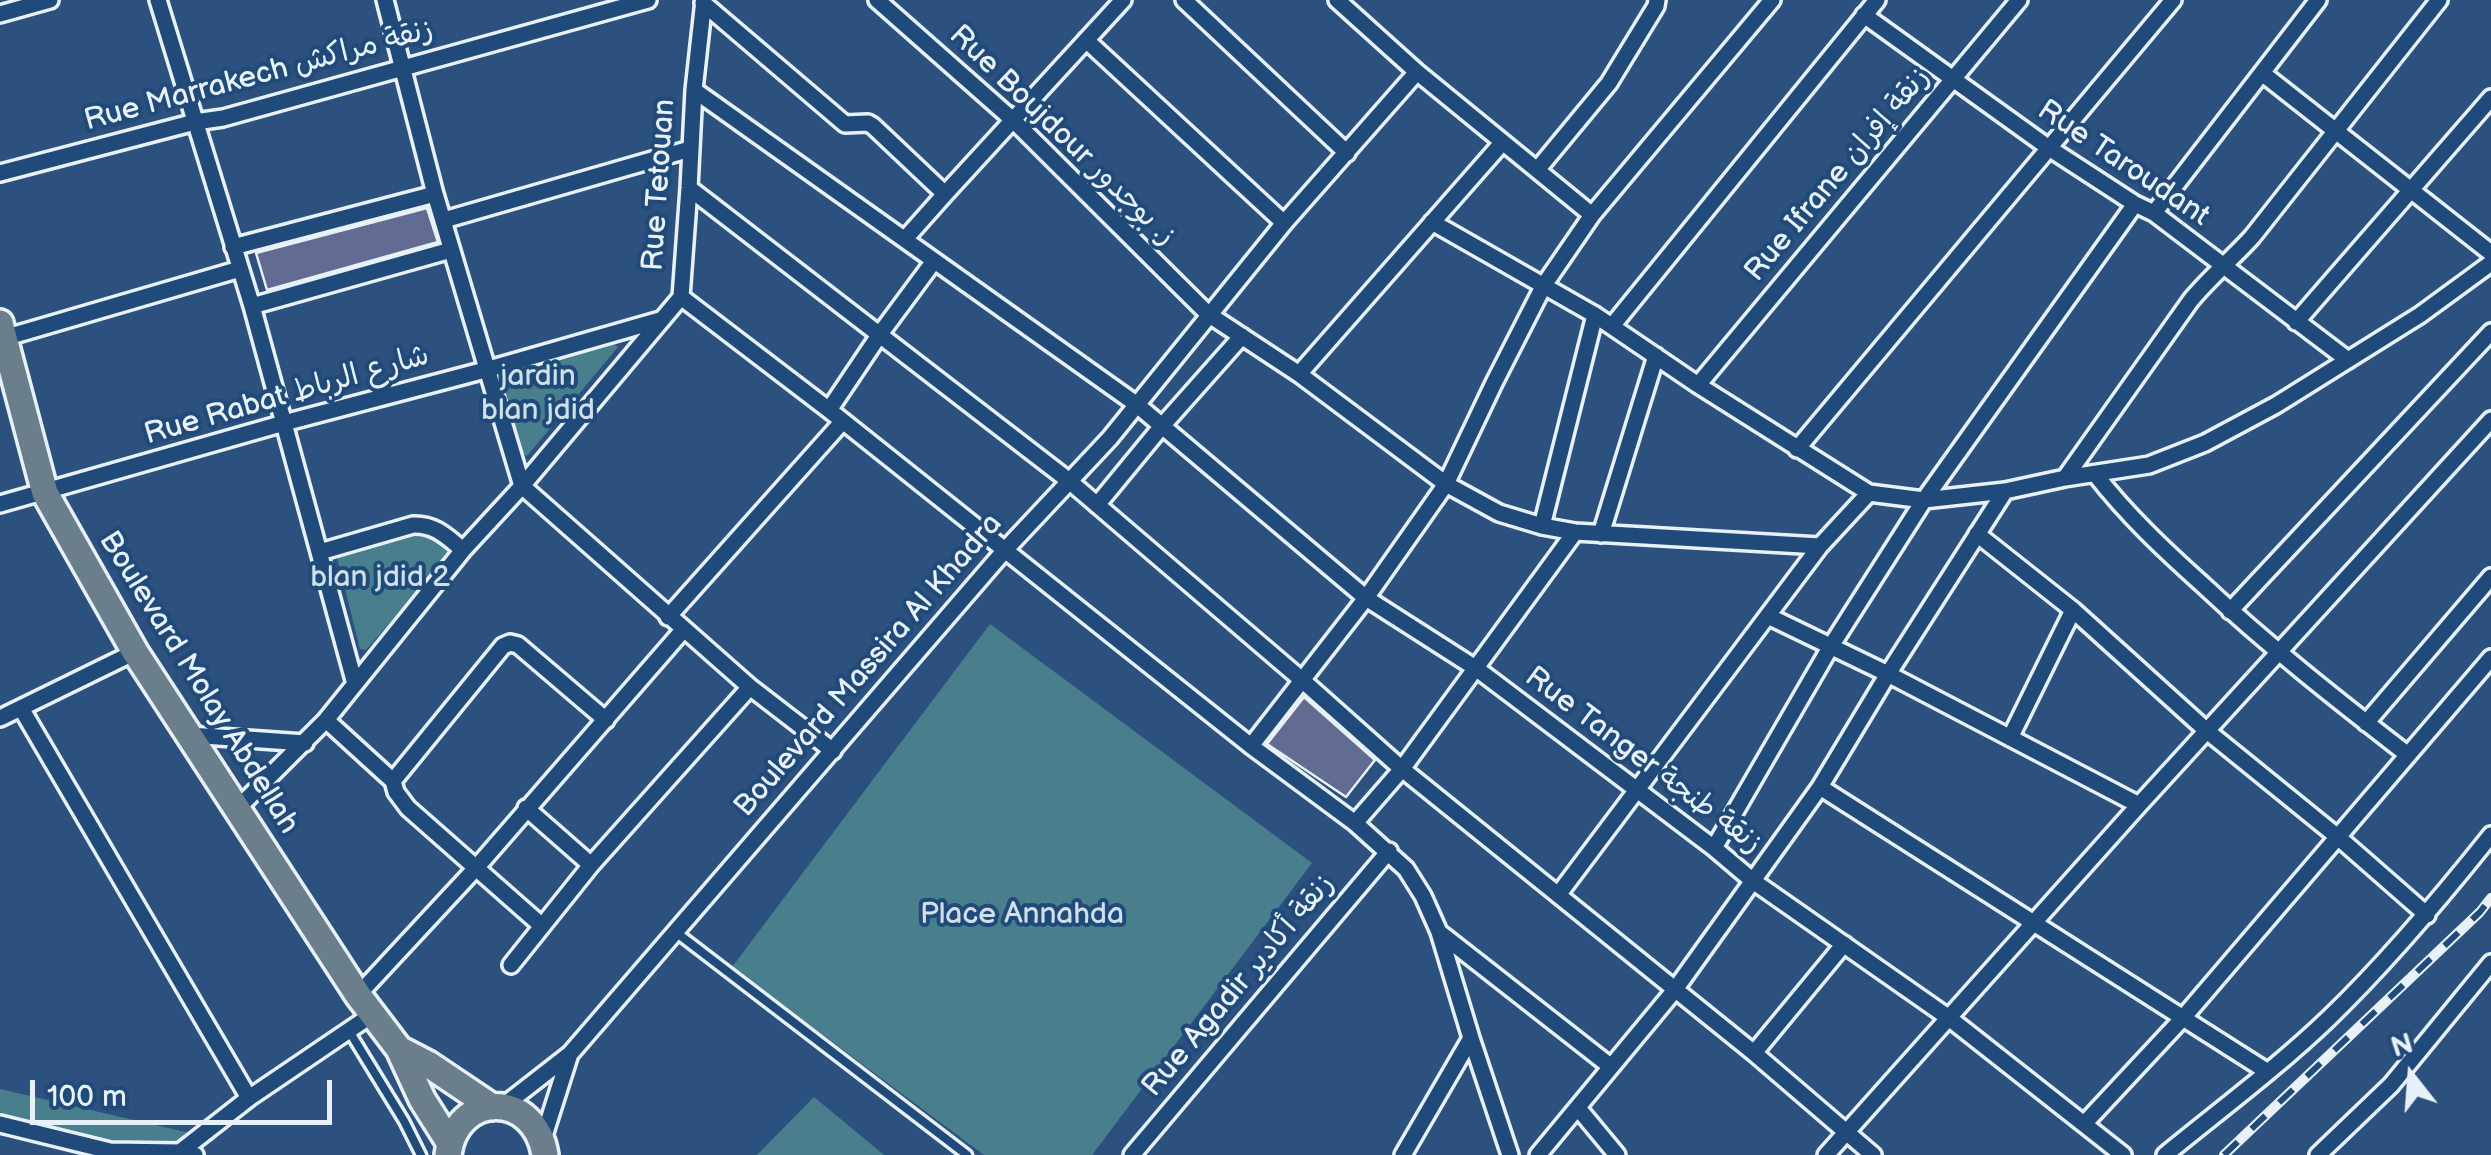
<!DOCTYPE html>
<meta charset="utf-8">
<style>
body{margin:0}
#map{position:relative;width:2491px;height:1155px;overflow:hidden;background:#2c517f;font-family:"Balsamiq Sans",sans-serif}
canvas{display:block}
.north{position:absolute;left:2361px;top:1025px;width:100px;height:100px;-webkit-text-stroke:8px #1f4a7a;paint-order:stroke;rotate:343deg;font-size:28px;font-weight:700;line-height:40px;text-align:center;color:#e8f1f8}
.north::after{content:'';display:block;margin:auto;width:35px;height:45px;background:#e8f1f8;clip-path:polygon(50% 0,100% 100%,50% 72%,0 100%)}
.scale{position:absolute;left:30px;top:1080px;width:302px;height:45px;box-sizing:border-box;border:5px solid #e8f1f8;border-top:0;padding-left:12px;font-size:30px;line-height:35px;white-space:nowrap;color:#e8f1f8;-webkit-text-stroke:8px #1f4a7a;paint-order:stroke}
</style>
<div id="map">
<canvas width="2491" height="1155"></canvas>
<div class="north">N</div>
<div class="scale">100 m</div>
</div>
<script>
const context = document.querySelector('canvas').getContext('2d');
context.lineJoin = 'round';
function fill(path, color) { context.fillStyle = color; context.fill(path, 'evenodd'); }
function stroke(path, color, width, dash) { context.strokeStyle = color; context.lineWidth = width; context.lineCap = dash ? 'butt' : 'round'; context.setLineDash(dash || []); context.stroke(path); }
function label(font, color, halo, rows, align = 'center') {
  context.font = font + ' "Balsamiq Sans","Playpen Sans Arabic",sans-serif'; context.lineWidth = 8; context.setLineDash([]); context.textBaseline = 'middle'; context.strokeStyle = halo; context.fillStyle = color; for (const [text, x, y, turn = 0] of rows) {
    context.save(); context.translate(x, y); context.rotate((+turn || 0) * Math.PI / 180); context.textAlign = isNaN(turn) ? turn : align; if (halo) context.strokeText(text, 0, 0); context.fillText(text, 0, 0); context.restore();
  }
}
fill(new Path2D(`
 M611,341L618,347L527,456L523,454L499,373Z
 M424,527L450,554L366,650L360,649L336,553Z
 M990,624L1312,863L1092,1155H984L732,967Z
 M0,1089L216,1139L191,1155H143L0,1120Z
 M814,1097L884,1155H757Z`), '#497e8c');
const building = new Path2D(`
 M427,208L438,242L267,290L256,253Z
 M1304,697L1375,760L1346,797L1267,744Z`);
fill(building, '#626b91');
stroke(building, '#e8f1f8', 2.5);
const lane = new Path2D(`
 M677,933L967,1155
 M349,1031L404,1121L421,1155`);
const street = new Path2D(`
 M158,0L252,306L355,684
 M385,0L435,194L522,486L750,687L833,751
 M877,0L1013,120L1208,314L1299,374L1446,484L1499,513L1542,526L1575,532L1820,546
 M1184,0L1347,153
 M1337,0L1417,72L1592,215
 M703,3L845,124L868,123L873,126L945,194
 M0,14L50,0
 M1864,15L2049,148L2135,204L2154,213L2348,360
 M1086,40L1284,223
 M2262,73L2491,253
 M694,90L1136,404L1366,598L1477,669L1714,848L1753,881L1949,1018L2123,1155
 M1537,170L1609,83L1656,6L1657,0
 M0,173L195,122L223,118L648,0
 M689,188L1068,480L1302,680L1402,769L1754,1053L1873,1155
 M2154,213L2318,0
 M444,220L690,149
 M1432,222L1595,315L1698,385L1869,493L1924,500L2005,491L2065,478L2149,465L2205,443L2276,405L2420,315L2491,263
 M905,239L945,194L1123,0
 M233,247L435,194
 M681,297L829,410L1251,746L1355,823L1406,869L1423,896L1439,932L1471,1038L1510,1155
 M252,306L451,250
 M2296,322L2491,98
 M1612,326L1877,0
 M4,338L240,269
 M1299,374L1502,143
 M1698,385L2019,0
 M829,410L880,334L934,261
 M1797,449L2173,0
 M2095,474C2127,515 2163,549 2202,584C2267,645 2337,700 2408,755
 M2065,478L2191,300C2210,277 2232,259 2252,237L2439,0
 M0,504L284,423L489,369L660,320
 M1097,505L1162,426L1242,336
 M1542,526L1595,315
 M1601,534L1656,356
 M1977,534L2073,610L2207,731L2339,838L2427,915
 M320,552L413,525C435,524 447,537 463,550
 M2230,611L2491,332
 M1768,616L1888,674L2139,805
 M668,617L843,421
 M21,708L249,1098
 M0,718L135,652
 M326,720L393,781L396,792L408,808L542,926
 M2366,723L2491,577
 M189,735L305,743
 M2010,738L2073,610
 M1251,746L1366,598L1446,484L1494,383L1544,285L1592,215L1772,0
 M393,781L503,646L510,643L518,645L606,720
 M1820,787L2268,1072
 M526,808L591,865
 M237,809L326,720L463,550L522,486L681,297L689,188L694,90L704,0
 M1355,823L1402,769L1575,532
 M1714,848L1831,646L1924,500L2135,204
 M1558,895L1820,546L1869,493
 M1440,933L1610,1066
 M511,965L591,865L750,687
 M358,995L476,868L684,629
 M1754,1053L1844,944
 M502,1107L570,1054L1005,550L1110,438L1284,223L1417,72
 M1578,1108L1617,1155
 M0,1124L110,1151L180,1152L195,1155
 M2084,1124L2182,1019L2491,658
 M543,1139L570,1054
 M180,1152L249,1098L373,1014
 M1132,1155L1389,851
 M1403,1155L1471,1038
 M1538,1155L1674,991L1820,787L1888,674L2005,491
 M1826,1155L2139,805L2491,420
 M2165,1155C2220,1110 2278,1067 2329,1018C2388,961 2440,899 2491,835
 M2318,1155L2391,1085L2491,963`);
const primary = new Path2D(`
 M0,323L45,493L135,652L358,995L399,1049L422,1099L449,1142
 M399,1049L428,1064L492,1107
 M448,1155C456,1091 535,1090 545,1155`);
stroke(lane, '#e8f1f8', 15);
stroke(street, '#e8f1f8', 22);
stroke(primary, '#e8f1f8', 32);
stroke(lane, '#1f4a7a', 8);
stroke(street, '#1f4a7a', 15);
stroke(primary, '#6b7e8b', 25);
const rail = new Path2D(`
 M2224,1155L2480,912L2491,898`);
stroke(rail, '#e8f1f8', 10);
stroke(rail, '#1f4a7a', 6, [19]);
label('30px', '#e8f1f8', '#1f4a7a', [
 ["Rue Marrakech زنقة مراكش",259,76,-15],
 ["Rue Boujdour ز. بوجدور",1062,136,44],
 ["Rue Taroudant",2123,164,34],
 ["Rue Ifrane زنقة إفران",1838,175,-50],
 ["Rue Tetouan",660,185,-86],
 ["Rue Rabat شارع الرباط",287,396,-16],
 ["Boulevard Massira Al Khadra",869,666,-49],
 ["Boulevard Molay Abdellah",198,683,58],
 ["Rue Tanger زنقة طنجة",1643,761,37],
 ["Rue Agadir زنقة أكادير",1239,986,-50]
]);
label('30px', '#d0e0e8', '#1f4a7a', [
 ["jardin",538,377],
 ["blan jdid",538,411],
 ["blan jdid 2",380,578],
 ["Place Annahda",1022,915]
]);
</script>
